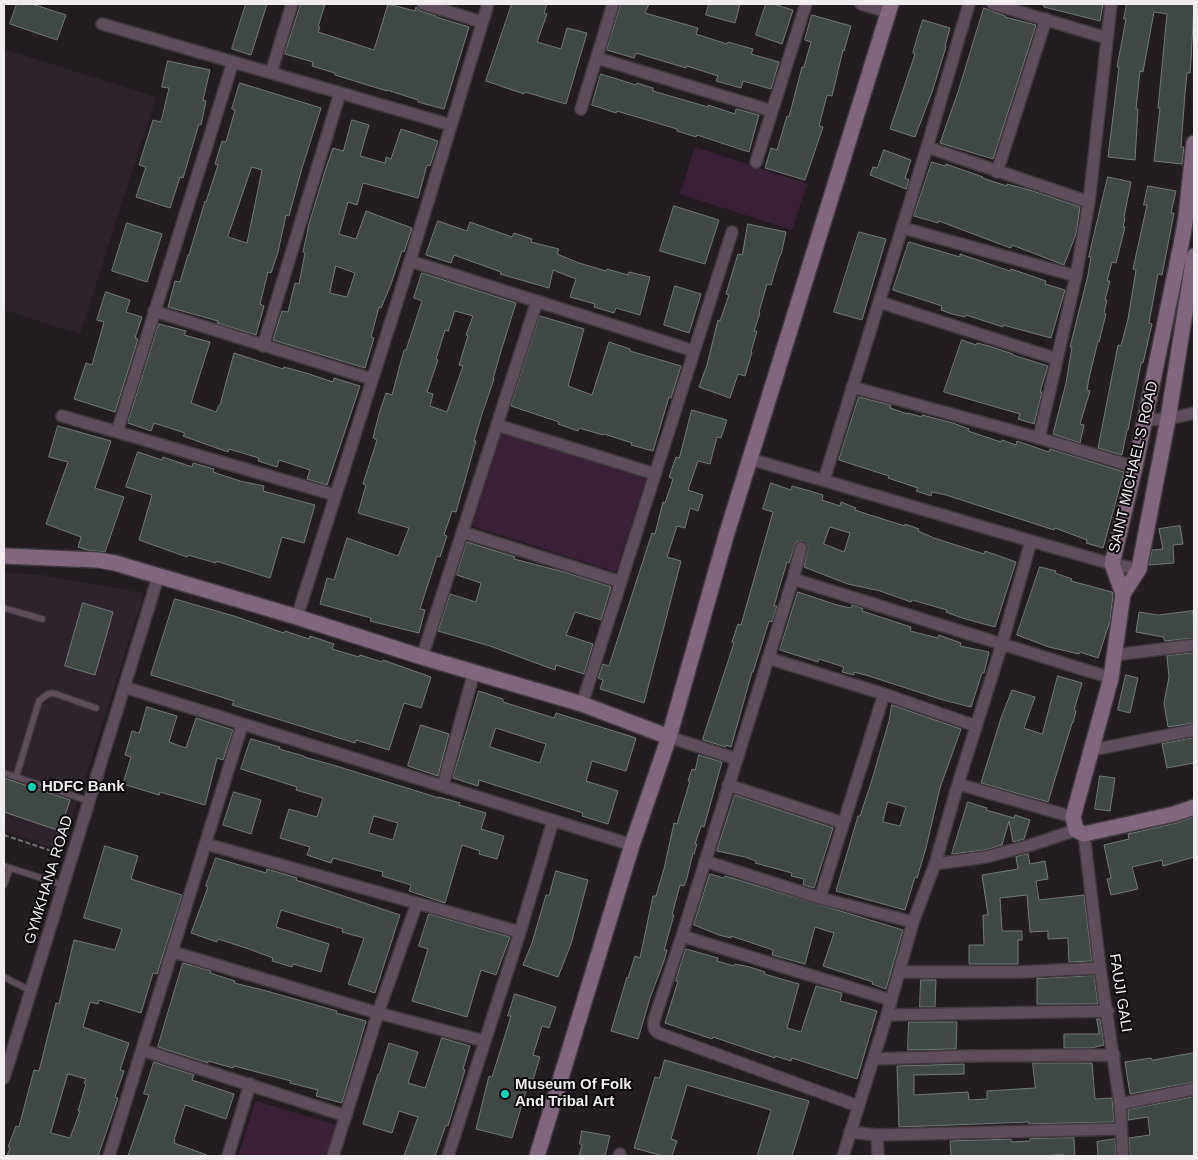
<!DOCTYPE html>
<style>
body{margin:0}
#map{position:relative;width:1198px;height:1160px;overflow:hidden;background:#231d22;font-family:Helvetica,sans-serif}
canvas{display:block}
.frame{position:absolute;inset:0;border:5px solid #f0ecef;pointer-events:none}
</style>
<div id="map">
<canvas width="1198" height="1160"></canvas>
<div class="frame"></div>
</div>
<script>
const context = document.querySelector('canvas').getContext('2d');
context.lineJoin = 'round';
function fill(path, color) { context.fillStyle = color; context.fill(path, 'evenodd'); }
function stroke(path, color, width, dash) { context.strokeStyle = color; context.lineWidth = width; context.lineCap = dash ? 'butt' : 'round'; context.setLineDash(dash || []); context.stroke(path); }
function label(font, color, halo, rows, align = 'center') {
  context.font = font + ' Helvetica,sans-serif'; context.lineWidth = 4; context.setLineDash([]); context.textBaseline = 'middle'; context.strokeStyle = halo; context.fillStyle = color; for (const [text, x, y, turn = 0] of rows) {
    context.save(); context.translate(x, y); context.rotate((+turn || 0) * Math.PI / 180); context.textAlign = isNaN(turn) ? turn : align; if (halo) context.strokeText(text, 0, 0); context.fillText(text, 0, 0); context.restore();
  }
}
fill(new Path2D(`
 M4,49L156,97L80,334L4,310Z
 M4,572L42,575L144,593L62,851L4,831Z`), '#2e232c');
fill(new Path2D(`
 M695,147L807,184L792,230L680,194Z
 M502,433L646,479L616,572L472,526Z
 M256,1101L336,1125L326,1156H238Z`), '#392036');
const building = new Path2D(`
 M17,4H32L66,15L57,40L10,24Z
 M246,4H267L251,55L232,49Z
 M301,4H325L318,27H320L318,32L374,50L388,4L415,11L416,7L420,11L436,16V17L469,27L444,109L418,102V100L387,90V91L335,75V73L312,66L313,62L285,54Z
 M512,4H547L544,13L547,14L537,42L561,49L567,28L587,33L566,104L525,92L524,94L486,81Z
 M621,4H649L645,13L698,28L696,34L727,44L728,42L753,49L751,54L779,62L771,89L743,81L741,88L716,81L718,76L687,66L686,68L636,53L634,58L607,50Z
 M709,4H740L735,23L706,15Z
 M766,4H773L793,10L782,44L756,35Z
 M1044,4H1103L1100,21L1044,7Z
 M1127,4H1194L1191,60L1190,73H1187L1185,93L1181,147H1184L1182,164L1154,161L1160,108H1158L1167,14L1154,12L1143,72L1140,71L1136,109H1138L1135,160L1108,157L1119,67H1117L1126,19H1124Z
 M984,8L1005,16V17L1036,25L993,159L940,143L958,92Z
 M812,15L851,26L844,51L843,50L832,96L827,95L819,126L823,127L805,180L765,168L771,148L777,150L787,116L789,117L802,67H804L811,42L805,40Z
 M923,20L950,28L945,46L946,47L932,92L915,137L890,129L915,54L913,53Z
 M168,61L210,70L203,100L206,101L201,125L199,124L183,178L180,177L170,208L136,197L146,167L139,165L153,120L161,122L169,88L162,87Z
 M601,74L636,85L637,83L653,88V91L708,107V105L735,114L736,109L759,115L749,152L697,135L696,137L677,131V129L617,111L616,113L592,105Z
 M240,83L321,108L302,168L289,216L286,215L278,252L271,273L268,272L260,304L264,306L256,335L217,323L218,321L168,307L175,281L180,282L188,255H189L205,201L206,202L218,165L215,164L222,141L226,142L235,110L232,109ZM252,167L262,170L247,243L228,237Z
 M352,120L369,125L360,156L385,163L386,157L391,159L401,129L438,141L430,166L427,165L418,198L363,183L357,205L348,202L339,234L356,239L366,211L412,228L404,252L402,251L391,284L381,308L379,307L371,337L374,338L365,368L273,340L282,311L288,312L295,283L299,284L305,253L303,252L309,224L325,171L333,148L343,151ZM336,266L355,273L347,297L330,293Z
 M884,150L911,160L905,178L909,180L906,189L870,175L873,167L877,168Z
 M932,162L945,166L946,164L983,177L982,178L1007,186V184L1033,191L1080,207L1076,234L1064,265L1012,245L1011,248L1000,244L939,221L938,223L914,216Z
 M1108,177L1131,182L1124,217L1125,218L1123,227H1125L1116,263L1112,262L1107,281H1110L1105,300H1107L1104,313L1106,314L1099,342L1098,341L1089,378L1087,390L1090,391L1080,424L1084,425L1080,443L1053,434L1066,383L1072,347H1070L1088,275L1091,257H1089Z
 M1148,186L1176,191L1171,213H1174L1162,275L1158,274L1149,323L1152,324L1143,363H1141L1128,430H1127L1122,455L1098,448L1118,345L1121,346L1128,319L1136,270L1133,269L1147,205H1144Z
 M674,206L719,220L705,264L660,251Z
 M438,221L467,231L470,222L512,237L514,233L532,239L531,242L559,249L557,254L579,263L606,271L607,269L628,275L629,272L650,277L640,315L616,308L614,313L594,307L595,304L570,297L576,279L553,270L549,288L500,274L501,272L454,255L451,263L426,255Z
 M127,223L162,234L147,282L112,271Z
 M748,224L786,232L781,255H780L771,285L767,284L759,312L760,313L754,331H757L751,352H752L745,376L738,374L730,398L699,387L707,365L718,320L720,321L729,295L726,294L731,277L738,254L742,255Z
 M859,232L886,239L862,320L834,312Z
 M909,242L960,257V254L1010,271L1011,269L1023,273L1046,281L1045,284L1065,290L1051,338L1003,325V327L966,315L965,317L952,314L941,310L942,306L893,290Z
 M422,273L516,303L501,351L493,379H494L482,414L474,441H476L456,512L452,511L444,535L447,536L440,557L437,556L420,609L425,610L419,633L370,621L371,618L320,604L327,578L334,580L347,538L398,556L409,528L358,513L366,485L363,484L377,440L373,438L379,414L386,393L392,395L404,350H406L422,301L414,298ZM455,311L473,316L466,335L468,336L459,365L463,366L447,412L430,406L433,394L427,392L438,360L436,359L445,330L448,331Z
 M675,286L701,294L689,333L664,325Z
 M106,292L130,300L126,312L142,317L135,338L138,339L115,412L74,399L86,363L92,365L104,322L97,320Z
 M540,316L584,329L568,386L592,395L609,342L630,349V351L681,366L671,398L669,397L653,451L631,445L632,443L604,434L603,435L579,428L578,431L558,424L559,422L511,406Z
 M159,324L186,331L184,335L210,342L191,403L216,412L219,405H220L234,353L283,369L284,367L306,373L333,382L334,378L360,386L327,485L307,479L310,470L279,460L277,467L258,461L259,458L229,449L228,452L183,436L185,433L154,423L151,431L128,423Z
 M962,340L976,345L977,343L989,346L1013,354V355L1048,366L1040,392H1042L1034,424L1018,419L1020,414L944,392Z
 M859,397L891,405L890,408L908,414V413L922,417V415L953,423L969,429L968,431L1001,442L1002,440L1016,445L1017,441L1049,452L1050,449L1124,472L1103,548L1086,543L1087,540L1055,528L1054,530L946,495L932,492L931,496L916,491L918,488L888,478L889,476L839,460Z
 M692,410L727,420L721,438L717,437L710,464L698,461L688,490L703,495L698,511L690,508L685,528L677,526L667,557L681,561L644,703L600,689L603,680L598,678L603,664L609,666L652,533L655,534L663,502L665,503L673,479L669,477L676,457L679,458Z
 M58,426L111,441L95,488L124,497L105,552L87,550L78,547L81,537L46,524L68,462L49,457Z
 M138,452L162,460L163,457L192,467L193,463L214,469L213,472L240,481L264,486L263,491L315,505L304,543L282,537L270,578L216,561V563L188,555L187,557L139,540L152,495L126,487Z
 M771,483L791,490L792,486L810,491L823,495L822,500L840,506L841,502L856,508L855,510L870,515L905,526V524L919,529L918,531L934,538L984,554L985,551L1016,562L995,627L962,618L946,612L947,610L912,600L911,602L880,591L848,584L804,567L808,546L802,541L796,542L789,563L787,562L778,592L774,606H777L772,622L769,621L753,672H752L731,747L726,745V747L703,740V738L734,643L732,642L738,624L741,625L773,512L763,509ZM830,527L850,533L844,552L824,544Z
 M1180,526L1183,544L1173,545L1174,563L1149,565L1152,550L1163,549L1159,529Z
 M467,542L515,557L514,559L564,572L611,587L601,620L575,612L566,635L593,644L584,674L556,665L555,670L490,646L438,631L450,594L476,602L481,583L457,575Z
 M1040,567L1056,571L1055,573L1072,579L1071,581L1112,592L1113,595L1110,621L1098,658L1080,652L1079,654L1049,647L1017,635Z
 M798,592L837,605L851,608L852,605L859,607L863,609L862,611L911,627L910,631L938,638L939,635L961,643L960,646L989,652L984,673H982L971,707L943,700L869,676L854,672V675L842,672L844,667L819,659L818,662L780,650Z
 M175,599L234,616L284,633L285,631L309,639L310,636L334,644L332,649L359,657L360,655L382,662L383,660L431,677L421,708L404,703L389,750L356,740L355,743L232,705L234,701L151,675Z
 M83,603L113,612L95,675L65,666Z
 M1193,611L1194,638L1165,641L1163,637L1136,632L1139,612L1158,615Z
 M1194,653V723L1168,727L1164,703L1169,677L1167,656Z
 M1126,675L1138,678L1130,713L1118,710Z
 M1058,676L1082,683L1074,710L1076,711L1073,723H1072L1048,802L981,783L1001,718L1012,690L1035,697L1024,728L1042,734Z
 M479,691L503,699V702L554,718L556,713L636,738L626,771L592,761L586,781L618,791L608,824L582,816L583,813L479,780L478,786L453,778ZM496,728L546,744L540,763L490,747Z
 M892,705L961,729L940,788L926,848L917,878L915,877L905,910L836,891L858,816H860L871,783L889,721ZM888,802L906,807L900,826L883,822Z
 M147,707L177,716L169,742L186,748L196,718L233,730L223,760L217,758L205,805L160,792L159,795L123,784L131,757L125,755L132,731L139,733Z
 M421,725L449,734L438,776L408,766Z
 M1194,738V763L1167,768L1162,744Z
 M251,739L280,747L279,749L304,756V757L333,765L439,798V797L460,803L459,805L486,813L481,829L504,836L497,859L479,854L480,851L462,845L445,903L409,891L411,885L382,876L383,872L333,858L331,863L307,855L310,847L280,838L289,809L317,817L323,798L296,790L297,787L241,769ZM374,816L398,823L393,840L369,833Z
 M699,755L722,762L704,827L701,826L695,844H697L694,854L693,853L687,878L684,886L680,885L672,915H674L664,950H667L664,961L650,998L638,1039L611,1031L627,977L628,978L635,956L640,958L653,896H656L664,869L674,823L677,824L690,781H688L692,769L695,770Z
 M1100,776L1115,778L1110,811L1095,809Z
 M4,778L70,800L60,831L4,812Z
 M234,792L261,800L251,834L223,825Z
 M735,795L833,828L814,888L803,885L804,879L791,876L792,873L755,863L756,861L745,857L717,851Z
 M968,802L987,808L986,810L1014,818L1015,815L1030,820L1024,839L1013,842L1009,821L1002,845L985,850L952,854Z
 M1194,817V857L1163,866L1162,860L1132,867L1138,889L1111,895L1107,879L1111,878L1104,845L1129,839L1128,834L1176,823Z
 M105,846L138,856L131,879L182,895L157,974L153,973L141,1013L99,1000L98,1004L90,1002L83,1027L129,1043L120,1070L124,1071L115,1097L118,1098L98,1156H7L10,1148L8,1147L16,1126L19,1127L34,1070L39,1071L56,1003L59,1004L74,940L115,950L122,929L84,918ZM68,1074L86,1079L84,1083L86,1084L78,1111H80L70,1138L51,1133Z
 M1028,854L1030,864L1045,861L1048,879L1036,881L1039,900L1084,895L1092,961L1069,962L1068,938L1048,939V931L1030,932L1027,895L1000,898L1002,931H1022V940H1018V964H969V945H984L983,915H988L982,875L1018,869L1016,857Z
 M216,858L266,873L267,869L297,878L296,880L400,915L375,993L348,984L364,938L342,932L343,929L281,910L276,927L329,944L321,972L293,964L292,967L272,961L273,958L246,948L218,939L217,942L191,933L208,887L206,886Z
 M556,871L588,880L571,944L558,977L523,965L532,943L546,895H549Z
 M710,874L724,878L725,876L903,930L886,989L872,984L873,982L823,966L834,933L815,927L805,964L772,955L773,950L731,936V938L719,935L694,925Z
 M429,914L510,937L496,975L481,970L467,1017L412,1001L428,949L419,946Z
 M686,949L718,958L717,961L734,966L735,964L750,967L765,972L764,974L799,984L787,1028L801,1032L816,986L842,993L840,1001L877,1011L857,1079L792,1058L791,1061L775,1056V1058L713,1037L712,1039L665,1023L678,981H676Z
 M183,963L211,971L210,973L235,981L234,983L263,990L337,1011L336,1013L366,1021L342,1103L316,1096L318,1090L290,1083L291,1081L234,1066L233,1068L208,1061V1063L158,1047Z
 M1094,976L1098,1004H1037V979Z
 M921,980H936L935,1007H920Z
 M515,994L556,1007L549,1028L542,1026L533,1055L540,1057L533,1080L530,1078L512,1138L476,1129L489,1076L492,1077L503,1042L511,1016H508Z
 M1097,1019H1100L1104,1045L1091,1048H1064V1034H1099Z
 M909,1022H957L956,1049L908,1050Z
 M442,1038L470,1046L463,1069L465,1070L448,1126L446,1125L435,1156H404L418,1117L399,1111L392,1133L363,1124L378,1074L379,1075L389,1043L418,1052L408,1083L425,1088Z
 M1194,1053V1082L1130,1094L1125,1062L1151,1058L1152,1060Z
 M665,1060L809,1101L792,1156H757L771,1110L687,1085L671,1139L677,1141L672,1156H663L634,1148L655,1077L659,1078Z
 M154,1062L194,1075L192,1080L234,1094L226,1119L185,1105L174,1140H175L174,1143L207,1155V1156H128L149,1095L144,1094Z
 M1033,1063H1092L1095,1099L1112,1098L1114,1122L1029,1124V1122L899,1127L897,1066L964,1064V1074L914,1075V1095L968,1092L969,1100L987,1099V1091L1035,1088Z
 M1194,1097V1156H1130L1129,1138L1150,1135L1148,1117L1128,1120V1110Z
 M582,1131L610,1136L605,1156H579L582,1145L580,1144Z
 M1074,1138L1075,1156H1064V1154L1046,1156H951L950,1141L1011,1139V1142L1030,1141V1139Z
 M1115,1139L1116,1156H1098L1097,1142Z`);
fill(building, '#414947');
stroke(building, '#727b78', 1);
const lane = new Path2D(`
 M4,608L42,619
 M4,773L89,801
 M16,777L39,701L48,694L53,693L96,708
 M4,866L63,885
 M4,885L10,868
 M4,977L31,991`);
const street = new Path2D(`
 M423,4L482,22
 M861,4L888,12
 M993,4L1107,38
 M102,24L451,125
 M597,58L772,111
 M271,73L292,4
 M581,109L613,4
 M927,147L1089,202
 M756,162L806,4
 M997,172L1046,19
 M903,228L1076,276
 M410,261L694,351
 M879,302L1057,359
 M154,311L372,379
 M263,346L340,93
 M852,387L1039,438L1135,467
 M62,416L335,495
 M1145,420L1168,419L1194,413
 M497,425L655,474
 M117,432L233,62
 M1039,438L1076,276L1089,202L1111,4
 M750,459L1031,541L1112,564L1139,569
 M824,480L927,147L969,4
 M462,532L621,582
 M801,548L793,579L682,936L654,1020C653,1028 654,1031 661,1034L858,1106
 M793,579L1111,678
 M297,617L410,261L488,4
 M1115,655L1194,645
 M422,657L537,301
 M768,658L884,694L976,726
 M124,687L632,845
 M582,704L732,232
 M669,737L737,759
 M1092,750L1194,730
 M958,784L1073,817
 M728,785L843,823
 M443,786L474,672
 M1084,834L1100,968L1120,1104L1123,1156
 M206,844L520,932
 M705,861L820,898L913,922
 M935,864L986,857L1031,845L1076,830
 M820,898L884,694
 M682,936L891,1000
 M173,952L378,1013L484,1041
 M899,972H1019L1100,968
 M887,1015L1108,1011
 M142,1050L346,1116
 M873,1059L967,1056L1114,1055
 M4,1078L158,577
 M1120,1104L1194,1089
 M850,1132L877,1135L1121,1129
 M877,1135L878,1156
 M109,1156L242,725
 M228,1156L250,1084
 M333,1156L378,1013L417,903
 M448,1156L520,932L553,821
 M619,1156L620,1154
 M843,1156L887,1015L913,922L935,864L958,784L1002,644L1031,541`);
const secondary = new Path2D(`
 M1194,256L1168,419L1139,569L1123,594L1111,678L1073,817L1076,830L1084,834L1174,814L1194,807
 M4,556L98,560L115,563L297,617L422,657L582,704L669,737
 M1123,594L1112,564L1135,467L1181,245L1186,217L1194,143
 M537,1156L632,845L669,737L726,536L891,4`);
stroke(lane, '#403a3f', 8);
stroke(street, '#403a3f', 14);
stroke(secondary, '#403a3f', 18);
stroke(new Path2D(`
 M4,835L61,854`), '#757074', 2, [5, 2.5]);
stroke(lane, '#5e4d5b', 5.5);
stroke(street, '#5e4d5b', 11);
stroke(secondary, '#81677d', 15);
for (const [x, y, r, color] of [
 [32,787,5,"#0ed5b4"],
 [505,1094,5,"#0ed5b4"]
]) { const dot = new Path2D(); dot.arc(x, y, r, 0, 2 * Math.PI); context.fillStyle = color; context.fill(dot); stroke(dot, '#0a080a', 2); }
label('15px', '#f0ecef', '#0a080a', [
 ["SAINT MICHAEL'S ROAD",1134,467,-77],
 ["GYMKHANA ROAD",49,880,-73],
 ["FAUJI GALI",1120,993,81]
]);
label('bold 15px', '#f0ecef', '#0a080a', [
 ["HDFC Bank",42,787],
 ["Museum Of Folk",515,1085],
 ["And Tribal Art",515,1102]
], 'left');
</script>
